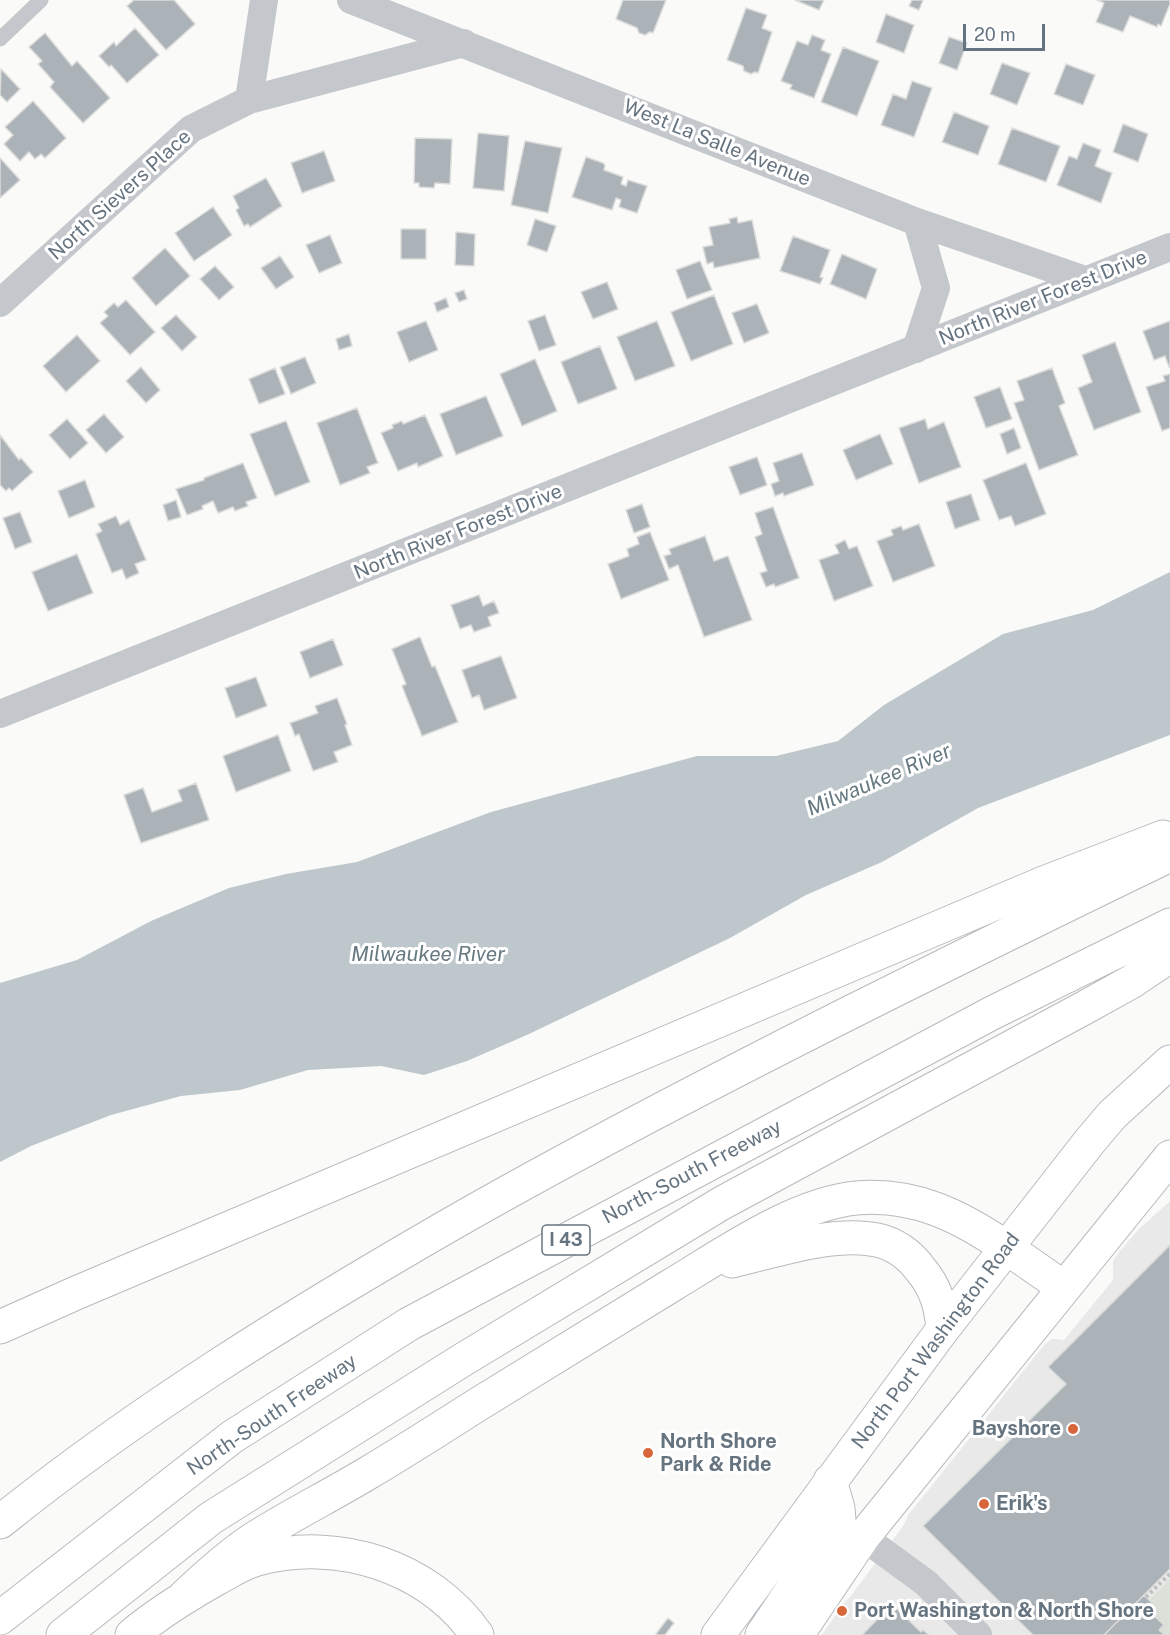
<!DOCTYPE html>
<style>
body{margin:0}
#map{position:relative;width:1170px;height:1635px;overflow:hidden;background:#fafaf8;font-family:"Public Sans",sans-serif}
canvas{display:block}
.scale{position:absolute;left:963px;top:24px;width:82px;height:27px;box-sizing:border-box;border:3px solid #667480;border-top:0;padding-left:8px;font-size:18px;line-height:21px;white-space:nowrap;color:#667480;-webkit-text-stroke:4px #fff;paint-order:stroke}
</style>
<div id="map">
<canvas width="1170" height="1635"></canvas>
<div class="scale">20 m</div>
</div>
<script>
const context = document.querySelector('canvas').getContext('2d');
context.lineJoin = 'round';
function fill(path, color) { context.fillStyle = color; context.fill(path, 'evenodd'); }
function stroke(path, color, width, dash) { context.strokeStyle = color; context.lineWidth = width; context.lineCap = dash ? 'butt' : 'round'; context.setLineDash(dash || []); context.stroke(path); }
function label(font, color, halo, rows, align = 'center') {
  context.font = font + ' "Public Sans",sans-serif'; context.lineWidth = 6; context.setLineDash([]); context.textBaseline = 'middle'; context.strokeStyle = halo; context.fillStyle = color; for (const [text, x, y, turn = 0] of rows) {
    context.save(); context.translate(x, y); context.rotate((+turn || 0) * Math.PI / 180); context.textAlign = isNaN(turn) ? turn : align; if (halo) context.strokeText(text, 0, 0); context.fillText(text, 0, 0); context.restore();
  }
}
fill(new Path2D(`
 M1170,1201V1635H822L846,1600L850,1597L903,1526L909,1514L1044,1345L1052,1339L1064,1340L1113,1280V1261L1119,1252L1139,1229Z`), '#e8e9e8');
fill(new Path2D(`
 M1170,1579V1635H1165L1159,1630L1163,1625L1150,1612L1155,1606L1149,1600Z`), '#dbe0d9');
fill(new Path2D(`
 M1170,572V735L978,808L882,862L806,895L730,938L529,1034L467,1061L424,1075L381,1066L308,1070L240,1090L181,1096L111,1115L31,1146L0,1162V983L77,960L151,921L229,888L286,874L357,862L491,812L697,756H776L838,741L884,705L1003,634L1093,610Z`), '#bec7cc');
const building = new Path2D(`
 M134,0H174L195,24L166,50L127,6Z
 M623,0H666L653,33L650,32L645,35L639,33L637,28L616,19Z
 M795,0H824L819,10Z
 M912,0H923L919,10L909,6Z
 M1097,0H1170V4L1161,26L1158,24L1157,27L1130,16L1123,32L1096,22L1104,3Z
 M746,8L767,15L762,28L772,32L758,73L755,72L751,74L744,71L743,66L727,60Z
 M886,14L914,25L904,53L876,42Z
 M135,28L159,55L127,83L111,65L109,67L99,56L114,42L116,46Z
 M45,33L72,66L77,61L110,98L83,123L50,87L54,82L38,64L42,61L29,47Z
 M812,35L825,40L821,50L831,54L814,98L790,89L792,85L781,81L797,41L808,45Z
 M949,37L967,43L957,70L939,63Z
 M843,47L879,61L857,116L821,102Z
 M1002,63L1030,73L1017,105L990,94Z
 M1066,64L1095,75L1083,105L1054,94Z
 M1,69L20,89L7,102L0,95Z
 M912,81L932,88L914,137L881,125L893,94L906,99Z
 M33,101L66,138L45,158L41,154L35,159L29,152L20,161L4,144L13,135L5,127Z
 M954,112L989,126L978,155L942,142Z
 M1123,124L1148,134L1138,162L1113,152Z
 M1012,128L1060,146L1046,182L998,164Z
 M478,133L509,136L504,191L473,188Z
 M415,138L452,139L450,184L435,183L434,188L419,187V183H414Z
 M525,141L562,148L548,213L511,205Z
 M1083,143L1101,150L1095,166L1112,173L1101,203L1057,185L1069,156L1077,159Z
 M324,151L335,181L302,193L291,163Z
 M586,157L603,163L605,165L604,170L623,177L621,184L626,186L628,180L647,186L637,213L619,207L621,200L616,198L612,210L572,197Z
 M0,158L20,180L0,198Z
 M266,178L282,206L250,227L248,224L244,226L236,210L239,208L233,196Z
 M213,207L232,235L194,261L175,233Z
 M737,217L738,223L752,220L760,258L714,268L713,262L707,264L703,247L713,245L709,227L730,223L729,219Z
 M535,219L556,226L547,252L527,245Z
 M401,229H426V259H401Z
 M456,232L475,234L474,266L455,265Z
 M330,235L342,263L319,273L306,245Z
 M793,236L830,250L820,277L823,278L820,284L780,271Z
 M165,248L190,276L156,306L132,278Z
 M842,254L877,269L866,299L830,284Z
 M280,256L294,277L276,289L261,268Z
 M700,261L712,290L687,299L676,270Z
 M215,266L234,287L219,300L200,279Z
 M607,282L618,309L593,319L581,292Z
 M464,290L467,299L459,302L455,293Z
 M714,295L733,344L691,361L671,312Z
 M446,298L449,307L437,312L434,303Z
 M126,300L155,332L130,355L100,323L108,316L104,312L114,303L118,307Z
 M757,304L769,333L744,343L732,313Z
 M176,315L197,337L182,351L161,328Z
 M545,315L556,345L539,351L528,321Z
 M426,321L438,350L409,362L397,332Z
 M657,321L675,366L635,381L617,337Z
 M1170,321V367H1169L1165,356L1154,360L1143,331Z
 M349,334L352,346L339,350L336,339Z
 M77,335L100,361L66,392L43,366Z
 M1115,342L1141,412L1094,430L1078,388L1092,382L1082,355Z
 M600,346L617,389L578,404L561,362Z
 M305,357L316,383L291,394L280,367Z
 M535,359L557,411L522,426L500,374Z
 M141,367L160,390L146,403L126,381Z
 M275,368L285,394L259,404L249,379Z
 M1052,368L1065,403L1059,406L1078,455L1039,470L1014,403L1024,400L1017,381Z
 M1170,374V428L1162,431L1146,387L1165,381L1163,376Z
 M1000,387L1012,419L986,428L974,397Z
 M486,396L503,436L456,455L440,414Z
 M357,408L378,463L367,467L370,473L340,485L317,423Z
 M104,414L124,437L106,453L86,430Z
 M425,415L443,456L418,467L417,463L398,471L381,433L393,428L392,425L402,421L403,424Z
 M67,419L88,443L70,459L49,435Z
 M925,419L928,429L944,422L961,467L919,483L899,428Z
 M286,421L310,482L275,496L250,434Z
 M1014,428L1021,448L1007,454L1000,434Z
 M880,434L893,464L856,480L843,450Z
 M0,435L19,460L21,458L33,472L12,491L9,488L6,491L0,485Z
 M802,453L814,485L784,496L783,493L775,496L771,484L779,481L773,463Z
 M757,457L767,485L740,495L729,467Z
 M243,463L257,498L246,502L248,506L235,511L233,507L218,513L213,501L202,506L203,509L187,515L176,489L204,480V478Z
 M1026,463L1046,514L1015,526L1011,516L999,520L983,480Z
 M85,480L95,507L69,518L58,491Z
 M971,494L980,520L955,529L946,502Z
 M176,500L181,517L168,521L163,505Z
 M642,504L650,527L634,533L626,510Z
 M773,507L799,578L775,587L774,584L766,587L760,573L767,571L755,537L762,534L755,513Z
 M20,512L32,542L15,549L3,518Z
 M116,516L120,525L129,520L146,560L135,564L139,573L126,579L122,569L112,573L96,534L102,531L98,524Z
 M919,524L935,566L893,582L877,541L893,535L891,530L901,526L903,530Z
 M650,532L669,580L621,599L608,564L629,556L627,549L639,544L637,537Z
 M705,536L714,561L728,556L752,620L704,637L678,565L669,569L664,556L671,554L669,549Z
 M845,540L849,549L857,546L873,586L834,601L819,560L839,553L835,545Z
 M77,554L93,593L48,611L32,572Z
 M479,595L483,606L494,601L499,613L488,617L491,626L474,632L471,625L460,629L451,605Z
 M420,637L432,667L435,666L458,722L422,736L402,686L406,684L392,649Z
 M333,639L343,665L310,678L300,652Z
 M501,656L517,698L484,710L479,695L472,698L462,670Z
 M256,677L267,706L236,718L225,688Z
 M337,698L347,724L345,725L352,745L334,752L338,762L313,771L299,734L295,736L290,723L318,713L315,706Z
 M278,735L291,771L236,792L223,756Z
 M196,783L209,820L141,843L124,795L143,788L152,812L182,801L178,790Z
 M1170,1245V1569L1104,1635H1033L923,1526L1066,1384L1048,1367Z
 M1144,1595L1155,1606L1150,1612L1164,1625L1159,1630L1165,1635H1104Z
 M892,1604L921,1632L923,1630L929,1635H862Z
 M668,1618L674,1623L665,1635H658L656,1634Z`);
fill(building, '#abb2b8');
stroke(building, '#dcdcda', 1.5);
const secondary = new Path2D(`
 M1007,1248L1063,1287
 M718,1635L943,1329L1090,1141L1112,1115L1170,1062
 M762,1635L839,1520L838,1508L830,1481
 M797,1635L863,1537L1170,1157`);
const motorway = new Path2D(`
 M732,1261C775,1251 833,1231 877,1240C895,1244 910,1255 921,1270C936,1288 941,1306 943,1329
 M0,1327L76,1293L1041,884L1163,837
 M0,1522C139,1410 292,1316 446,1227C580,1150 716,1080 853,1011C959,958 1064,906 1170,855
 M183,1598C205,1577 227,1557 252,1540C289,1516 330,1496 368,1473C405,1451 441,1428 477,1405C542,1365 607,1325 672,1285C725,1253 795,1204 856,1198C915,1193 960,1216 1007,1248
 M0,1618L232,1437L409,1324L992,1013L1170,925
 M63,1635L211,1518L464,1359L722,1203L1084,1008L1131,982L1170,956
 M132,1635C158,1613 186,1596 216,1579C229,1572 242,1563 257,1559C337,1537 429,1566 477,1635`);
stroke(secondary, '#b6bbbf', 35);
stroke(motorway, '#b7babd', 35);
stroke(new Path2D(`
 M1146,1597L1170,1574`), '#bec0c3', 4, [3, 3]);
stroke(new Path2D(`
 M0,39L41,0`), '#c4c7cb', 15);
stroke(new Path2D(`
 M351,0L917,222L1085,280
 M249,100L264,0
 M0,303L191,129L249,100L464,43
 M916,349L936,288L917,222
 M0,714L1170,247
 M863,1537L926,1583L978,1635`), '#c4c7cb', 28);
stroke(secondary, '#fff', 33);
stroke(motorway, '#fff', 33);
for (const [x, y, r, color] of [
 [1073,1429,6,"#d7673b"],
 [648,1453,6,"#d7673b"],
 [984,1504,6,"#d7673b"],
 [842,1611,6,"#d7673b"]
]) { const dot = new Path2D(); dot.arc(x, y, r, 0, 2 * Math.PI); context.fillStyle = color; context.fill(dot); stroke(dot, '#fff', 2); }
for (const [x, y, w] of [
 [566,1240,48]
]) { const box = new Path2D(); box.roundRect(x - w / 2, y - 15, w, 30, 4.5); context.fillStyle = '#fff'; context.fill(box); stroke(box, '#667480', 1.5); }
label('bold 18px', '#667480', null, [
 ["I 43",566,1240]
]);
label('20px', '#667480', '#fff', [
 ["West La Salle Avenue",717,143,22],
 ["North Sievers Place",120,195,-42],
 ["North River Forest Drive",1043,298,-22],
 ["North River Forest Drive",458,532,-22],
 ["North-South Freeway",692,1172,-28],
 ["North Port Washington Road",936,1341,-53],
 ["North-South Freeway",272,1415,-34]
]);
label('bold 20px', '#667480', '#fff', [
 ["Bayshore",1061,1429,"right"],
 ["North Shore",660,1442],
 ["Park & Ride",660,1465],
 ["Erik's",996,1504],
 ["Port Washington & North Shore",854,1611]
], 'left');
label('italic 21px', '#677981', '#fff', [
 ["Milwaukee River",879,780,-23],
 ["Milwaukee River",428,955]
]);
</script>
